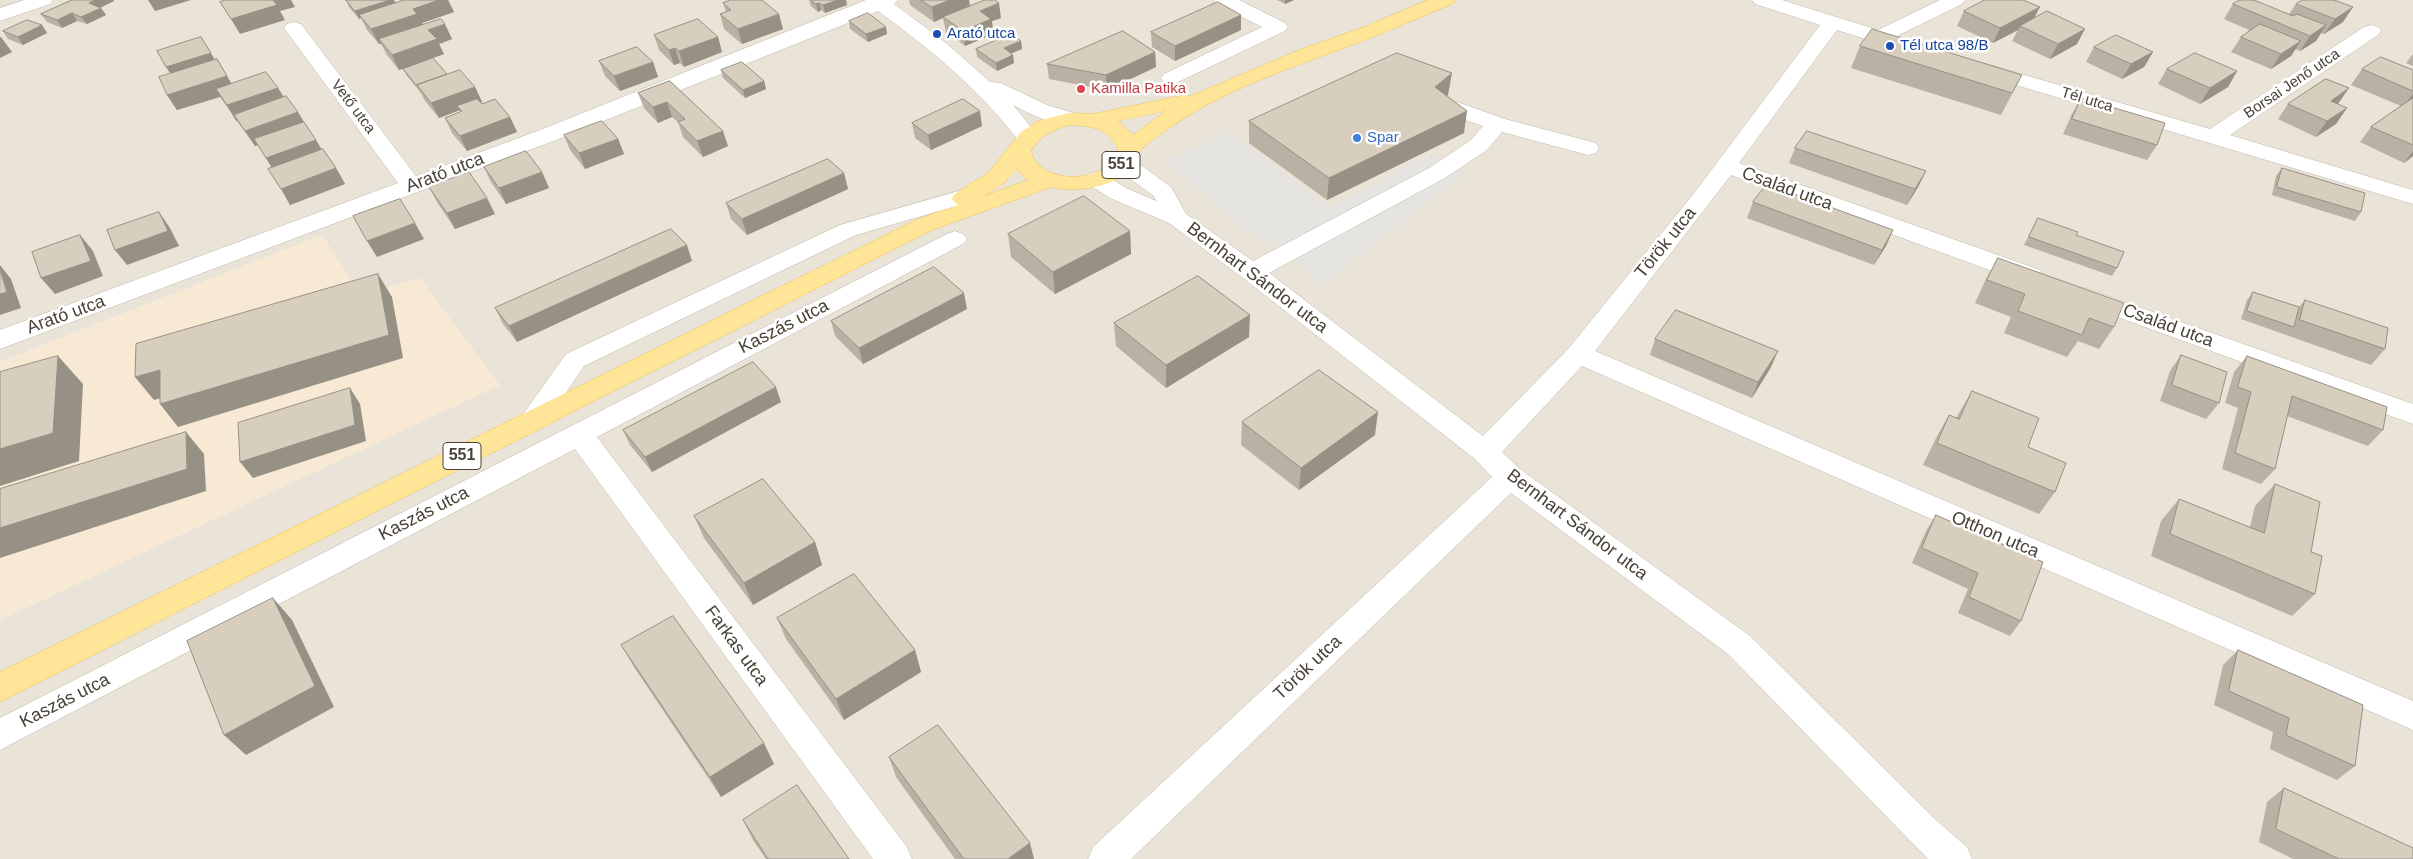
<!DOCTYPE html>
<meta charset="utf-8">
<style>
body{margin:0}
canvas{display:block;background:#f5f2e9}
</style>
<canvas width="2413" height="859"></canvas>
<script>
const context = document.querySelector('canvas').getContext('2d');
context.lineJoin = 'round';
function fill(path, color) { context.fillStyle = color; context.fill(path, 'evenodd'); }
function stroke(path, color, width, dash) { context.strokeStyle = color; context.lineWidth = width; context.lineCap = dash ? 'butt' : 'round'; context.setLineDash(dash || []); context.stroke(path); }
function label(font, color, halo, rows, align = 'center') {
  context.font = font + ' Helvetica,sans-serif'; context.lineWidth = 5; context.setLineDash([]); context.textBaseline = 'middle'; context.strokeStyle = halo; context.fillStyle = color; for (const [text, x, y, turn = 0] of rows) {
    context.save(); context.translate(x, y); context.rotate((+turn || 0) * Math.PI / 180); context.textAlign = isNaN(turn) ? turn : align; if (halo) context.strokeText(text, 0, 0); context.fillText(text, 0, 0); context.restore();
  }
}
fill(new Path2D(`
 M0,0H2413V859H0V620L499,385L361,295L322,235L0,362Z`), '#e9e4d7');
fill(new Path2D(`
 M322,235L361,295L420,278L500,385L0,620V362Z`), '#f7e9d3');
fill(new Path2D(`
 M1229,132L1330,208L1430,154L1464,174L1322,285L1275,243L1255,238L1165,161Z`), '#e6e4e0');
const minor = new Path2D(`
 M24,0H53L50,4L0,21V8Z
 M866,0H898L894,4L945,42L990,82L1001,83L1047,105L1077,114L1080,119L1077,124C1057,128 1030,114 1013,105L1038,136L1035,141L1027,143L1019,141C979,89 930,49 878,11L556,140L0,349V330L398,183L287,32L284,28L287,24L294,22L301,24L416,176L540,130Z
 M1214,0H1239L1285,23L1288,27L1285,31L1178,82L1171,84L1164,82L1161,78L1164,74L1262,27L1217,4Z
 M1752,0H1782L1878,30L1940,0H1965L1962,4L1897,36L1910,41L1913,45L1910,49L1903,51L1837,30L1739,163L2040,270L2043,276L2040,282L2031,284L2022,282L1731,175L1595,351L2413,701V730L1582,366L1502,452L1520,469L1750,636L1937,821L1967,847L1972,859H1928L1728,654L1511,493L1131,859H1088L1093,847L1492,477L1475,459L1243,278L1169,223L1110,198L1088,184L1085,179L1088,174L1096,172L1104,174L1126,188L1156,201L1154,196L1115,168L1112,163L1115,158L1123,156L1131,158L1171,187L1186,214L1253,261L1429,168L1471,140L1483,126L1441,112L1438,107L1441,102L1449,101L1457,102L1505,119L1596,143L1599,148L1596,153L1588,155L1502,132L1487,150L1445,178L1269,273L1483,436L1569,348L1695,192L1820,25L1755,4Z
 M2371,25L2378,27L2381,31L2378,35L2230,135L2413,190V204L1976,73L1973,69L1976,65L1983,63L1990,65L2210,129L2364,27Z
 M969,188L977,190L980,195L977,200L856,235L584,366L543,427L533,430L523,427L519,420L566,354L840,225Z
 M955,231L963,234L967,239L963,244L597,437L907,847L912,859H873L575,449L0,750V718L947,234Z
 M2085,288L2413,404V424L2076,302L2073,296L2076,290Z`);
const major = new Path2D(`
 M1428,0H1455L1452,4C1427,14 1403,25 1378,35C1308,63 1231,84 1168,129C1160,135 1144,144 1139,153C1134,161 1132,168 1124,174C1107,189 1073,192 1051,187L932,230L0,702V672L916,220L958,205L951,199L955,194L989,172L1021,132L1038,121L1069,113L1093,114L1185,95L1191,96L1299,50L1364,27ZM1166,111L1133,135L1118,121ZM1069,125C1091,126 1108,127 1118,149C1117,152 1116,157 1113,160C1096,184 1038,183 1031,151C1040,135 1052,130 1069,125ZM1016,169L1028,180L984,196L1005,182Z`);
stroke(minor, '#c1baab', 1);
stroke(major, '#e9c563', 1);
fill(minor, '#fff');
fill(major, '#ffe598');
fill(new Path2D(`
 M72,0H113L114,1L100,7L106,15L87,24L77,21L62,28L47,22L41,14Z
 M346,0L395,3L404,0H448L454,12L422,23L423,25L452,39L439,44L444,54L433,58L447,75L475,87L482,102L480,103L482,104L510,117L517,132L467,151L452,133L445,118L460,112V110L439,118L425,101L421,93L407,76L403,69L399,70L387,55L381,44H379L367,30L361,18L359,19L349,7Z
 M809,0H846L847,5L825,13L821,10L818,12L811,6Z
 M909,0H969L970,6L1001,18L992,21L993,34L965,46L946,32L943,18L934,22L910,5Z
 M1277,0H1294L1285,4Z
 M723,3L783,29L742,44L724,29L720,14L726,12Z
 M2233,4L2289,14L2296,4L2343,22L2324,34L2321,33L2316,41L2300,51L2295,49L2291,56L2271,69L2231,52L2241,37L2251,31L2224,19Z
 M1964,11L2034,18L2077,44L2050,59L2012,41L2018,30L1993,43L1957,26Z
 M1241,15V30L1175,61L1152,47L1151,32Z
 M849,21L887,34L868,42L850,29Z
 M42,25L47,33L23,45L8,39L3,31Z
 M654,35L718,37L722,52L684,67L680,63L674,65L659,50Z
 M1021,41L1022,49L1011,53L1013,55L1014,63L997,71L977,57L976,49Z
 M1860,46L2022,75L2001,115L1851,68Z
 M2094,47L2153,52L2144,67L2122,79L2086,62Z
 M1155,52L1156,67L1107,90L1049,79L1047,64Z
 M2413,54V66L2406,63Z
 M215,59H217L232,84L278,88L284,97L303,122L322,150L336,168L345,184L290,205L272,168L258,145L255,146L220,97L177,110L167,95Z
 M599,61L653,62L658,77L620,91L605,76Z
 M2167,69L2237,71L2228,87L2200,104L2158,84Z
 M2362,69L2413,70V156L2404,163L2360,142L2371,127L2401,106L2351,85Z
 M721,70L764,81L766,89L745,98L723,78Z
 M670,81L728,146L703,157L683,137L678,122L672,117L658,123L644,108L638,93Z
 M1448,95L1447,96L1464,133L1327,200L1249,143V121Z
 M2081,98L2157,145L2147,160L2063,134L2072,114Z
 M2288,104H2338L2336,124L2316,137L2278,119Z
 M912,123L982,126L931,150L915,138Z
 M564,135L618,139L624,154L585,169L570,150Z
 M1795,148L1926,171L1918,187L1907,205L1789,163Z
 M484,167L542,172L549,188L506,204L491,182Z
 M2282,168L2361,212L2355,221L2272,195L2276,176Z
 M844,173L848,189L747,235L731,219L726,203Z
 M429,187L495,214L455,229L437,202Z
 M1753,202L1893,230L1886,246L1874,265L1747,218Z
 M2038,218L2076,235L2117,268L2112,276L2024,245Z
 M1130,231L1131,254L1055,294L1011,257L1008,234Z
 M1998,258L2114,327L2099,349L2078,341L2067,357L2004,333L2011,317L1975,303L1985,281Z
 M692,261L517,342L503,324L495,308Z
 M2253,292L2299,307L2305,300L2385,349L2371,365L2241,319L2247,300Z
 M967,309L863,364L835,336L831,321Z
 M1114,323L1249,337L1166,388L1116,346Z
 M1655,339L1771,367L1752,398L1650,355Z
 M2181,355L2219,403L2206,419L2160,401L2170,371Z
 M2247,356L2383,430L2368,446L2287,416L2275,469L2261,484L2222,469L2238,408L2225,403L2234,372Z
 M1972,391L2028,447L2055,492L2039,514L1923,465L1936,438L1949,415L1956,418Z
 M781,402L652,472L630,445L623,430Z
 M1242,422L1375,435L1299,490L1241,445Z
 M2275,484L2311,552L2315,594L2292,616L2151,556L2161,521L2179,499L2250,527L2255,506Z
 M1936,515L2021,621L2010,636L1958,613L1968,589L1912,563L1926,531Z
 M694,516L815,542L822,565L753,605L704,538Z
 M777,618L915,650L921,672L844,720L786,639Z
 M621,645L774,764L721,797L634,667Z
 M2238,650L2355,766L2337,780L2270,749L2273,732L2214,705L2223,665Z
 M889,757L1034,859H955L896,777Z
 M2284,788L2413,859H2293L2259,842L2267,802Z
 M743,820L849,859H766L753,840Z`), '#b9b1a3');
fill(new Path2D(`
 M95,0H113L114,1L94,11L89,3Z
 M148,0H191L155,11Z
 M273,0H291L295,7L280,11L285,20L240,34L231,19Z
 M390,0H394L397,7L359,15L361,18L359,19L355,11Z
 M439,0H448L454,12L422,23L425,29L379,39L381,44H379L371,29L413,9Z
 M838,0H846L847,5L825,13L823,5Z
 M950,0H969L970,8L943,17V18L934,22L932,7Z
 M1285,0H1294L1285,4Z
 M819,3L821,10L818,12L816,4Z
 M999,3L1001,18L992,21L993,34L965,46L963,31L980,11Z
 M2040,7L2032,22L2020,26L2018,30L1993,43L2000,28Z
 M2353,7L2343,22L2324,34L2335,19Z
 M101,8L106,15L87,24L81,17Z
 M72,13L77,21L62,28L57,20Z
 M779,14L783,29L742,44L738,29Z
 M1241,15V30L1175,61V46Z
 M445,24L452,39L439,44L444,54L399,70L392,55L428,30Z
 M42,25L47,33L23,45L18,37Z
 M2326,25L2316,41L2300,51L2310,36Z
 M886,27L887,34L868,42L866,34Z
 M2085,29L2077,44L2050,59L2058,44Z
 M0,37H1L12,52L0,58Z
 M201,37L220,68L176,82L166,67Z
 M718,37L722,52L684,67L679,51Z
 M1021,41L1022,49L1005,56L1004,48Z
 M2301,41L2291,56L2271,69L2281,54Z
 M675,48L680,63L674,65L669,50Z
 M1155,52L1156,67L1107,90L1106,75Z
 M2153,52L2144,67L2122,79L2131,64Z
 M1013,55L1014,63L997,71L996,63Z
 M217,59L236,92L177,110L167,95Z
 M653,62L658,77L620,91L614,76Z
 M2237,71L2228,87L2200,104L2210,88Z
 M1452,73L1448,95L1432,109L1435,87Z
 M764,81L766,89L745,98L743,90Z
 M475,87L482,102L461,110L457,106L460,110L439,118L431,103Z
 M278,88L287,103L236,121L227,105Z
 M2349,88L2338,104L2320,116L2331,101Z
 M2413,94V100L2403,107Z
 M667,102L672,117L658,123L653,107Z
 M2347,108L2336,124L2316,137L2327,121Z
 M980,111L982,126L931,150L928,135Z
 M1467,111L1464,133L1327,200L1329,178Z
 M298,112L307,127L255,146L245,131Z
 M510,117L517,132L467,151L460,136Z
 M723,131L728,146L703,157L697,141Z
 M618,139L624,154L585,169L579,153Z
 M316,140L325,155L275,173L266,158Z
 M2413,151V156L2404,163Z
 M336,168L345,184L290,205L281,189Z
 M1926,171L1918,187L1907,205L1915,189Z
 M542,172L549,188L506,204L499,188Z
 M844,173L848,189L747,235L742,219Z
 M487,198L495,214L455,229L447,213Z
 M159,212L170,228L179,246L127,265L115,250Z
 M415,223L424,239L377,257L367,241Z
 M1893,230L1886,246L1874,265L1882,250Z
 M1130,231L1131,254L1055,294L1053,272Z
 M80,235L93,251L103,276L55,294L41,278Z
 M687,245L692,261L517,342L509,326Z
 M0,265L11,279L21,308L0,315Z
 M378,274L392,297L403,358L178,427L160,404Z
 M964,293L967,309L863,364L859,348Z
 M1250,315L1249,337L1166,388V365Z
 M1778,351L1771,367L1752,398L1758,382Z
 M58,356L83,384L79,461L0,486V449Z
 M160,370L178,393L154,400L135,377Z
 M776,387L781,402L652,472L645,457Z
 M350,388L360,404L366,441L253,478L240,462Z
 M1378,412L1375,435L1299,490L1301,468Z
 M186,432L204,454L206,491L0,558V528Z
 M815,542L822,565L753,605L744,583Z
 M273,598L292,620L334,707L246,755L224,735Z
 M915,650L921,672L844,720L836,699Z
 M764,743L774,764L721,797L710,777Z
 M1030,843L1034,859H1008Z`), '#969085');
const building = new Path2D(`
 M72,0H95L89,3L101,8L81,17L72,13L57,20L41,14Z
 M226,0H273L277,5L231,19L220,2Z
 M346,0H390L355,11Z
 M404,0H439L413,9L417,14L371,29L359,15Z
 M731,0H762L779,14L738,29L720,14L731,10L723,3Z
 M811,0H838L823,5L819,3L816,4Z
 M921,0H950L932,7Z
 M985,0H995L999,3L980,11L991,19L963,31L943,17Z
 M1985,0H2023L2040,7L2000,28L1964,11Z
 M2240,0H2254L2293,16L2297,14L2326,25L2310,36L2233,4Z
 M2303,0H2334L2353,7L2335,19L2296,4Z
 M1218,2L1241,15L1175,46L1151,32Z
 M2047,11L2085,29L2058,44L2020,26Z
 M868,13L886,27L866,34L849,21Z
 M441,19L445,24L428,30L437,39L392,55L379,39Z
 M698,19L718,37L679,51L675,48L669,50L654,35Z
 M27,20L42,25L18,37L3,31Z
 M2260,24L2301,41L2281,54L2241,37Z
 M1872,29L2022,75L2012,93L1860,46Z
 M1123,31L1155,52L1106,75L1047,64Z
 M1011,34L1021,41L1004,48L1013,55L996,63L976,49Z
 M2116,35L2153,52L2131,64L2094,47Z
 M201,37L211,53L166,67L157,51Z
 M637,47L653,62L614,76L599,61Z
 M1397,53L1452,73L1435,87L1467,111L1329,178L1249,121Z
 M2195,53L2237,71L2210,88L2167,69Z
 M2381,57L2413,70V91L2362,69Z
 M433,58L447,74L416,85L403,69Z
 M217,59L227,76L167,95L159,77Z
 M742,62L764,81L743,90L721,70Z
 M460,70L475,87L431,103L417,85Z
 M266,72L278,88L227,105L216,89Z
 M2326,79L2349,88L2331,101L2347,108L2327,121L2288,104Z
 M670,81L723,131L697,141L678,122L685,119L667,102L653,107L638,93Z
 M286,96L298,112L245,131L234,115Z
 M2081,98L2165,123L2157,145L2072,119Z
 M2413,98V145L2371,127Z
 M477,99L482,104L495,99L510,117L460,136L445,118L462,111L457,106Z
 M963,99L980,111L928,135L912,123Z
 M602,121L618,139L579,153L564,135Z
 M304,122L316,140L266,158L254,139Z
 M1807,131L1926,171L1915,189L1795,148Z
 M323,149L336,168L281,189L268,169Z
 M526,151L542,172L499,188L484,167Z
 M828,159L844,173L742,219L726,203Z
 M2282,168L2365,193L2361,212L2277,187Z
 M469,172L487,198L447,213L429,187Z
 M1767,184L1893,230L1882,250L1753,202Z
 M1084,196L1130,231L1053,272L1008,234Z
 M400,199L415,223L367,241L353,216Z
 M159,212L168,231L115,250L107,230Z
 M2038,218L2078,232L2076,235L2124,252L2117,268L2029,237Z
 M671,229L687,245L509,326L495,308Z
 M80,235L91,261L41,278L32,252Z
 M1998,258L2124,303L2114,327L2089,318L2082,335L2018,311L2025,294L1987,280Z
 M934,267L964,293L859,348L831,321Z
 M0,270L7,292L0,294Z
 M378,274L389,335L160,404V370L135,377L136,344Z
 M1198,276L1250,315L1166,365L1114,323Z
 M2253,292L2299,307L2294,327L2247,311Z
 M2305,300L2388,328L2385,349L2300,320Z
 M1676,310L1778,351L1758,382L1655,339Z
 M2181,355L2227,372L2219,403L2172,385Z
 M58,356L53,433L0,449V372Z
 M2247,356L2387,407L2383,430L2292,396L2275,469L2235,453L2251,392L2238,387Z
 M753,362L776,387L645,457L623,430Z
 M1319,370L1378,412L1301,468L1242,422Z
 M350,388L355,425L240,462L238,423Z
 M1972,391L2039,418L2028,447L2066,463L2055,492L1937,443L1949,415L1959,419Z
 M186,432L187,469L0,528V489Z
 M763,479L815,542L744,583L694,516Z
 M2275,484L2320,502L2311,552L2322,556L2315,594L2170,534L2179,499L2264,533Z
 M1936,515L2043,562L2021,621L1969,597L1978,573L1922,548Z
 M854,574L915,650L836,699L777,618Z
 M273,598L315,686L224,735L187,641Z
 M673,616L764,743L710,777L621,645Z
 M2238,650L2363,705L2355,766L2286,735L2289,718L2229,691Z
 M938,725L1030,843L1008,859H964L889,757Z
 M797,785L849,859H768L743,820Z
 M2284,788L2413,848V859H2339L2276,829Z`);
fill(building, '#d7cebe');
stroke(building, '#969085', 1);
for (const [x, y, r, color] of [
 [937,34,5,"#1a4fb4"],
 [1890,46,5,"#1a4fb4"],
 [1081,89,5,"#e0444e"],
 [1357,138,5,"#3f7fe0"]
]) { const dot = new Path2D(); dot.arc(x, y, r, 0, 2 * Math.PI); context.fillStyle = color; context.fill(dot); stroke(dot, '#fff', 2); }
label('15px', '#164399', '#fff', [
 ["Arató utca",947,34],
 ["Tél utca 98/B",1900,46]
], 'left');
label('15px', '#494237', '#fff', [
 ["Borsai Jenő utca",2292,84,-34],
 ["Tél utca",2087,100,17],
 ["Vető utca",353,107,53]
]);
label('15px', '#be3a42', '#fff', [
 ["Kamilla Patika",1091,89]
], 'left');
label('15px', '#366cbe', '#fff', [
 ["Spar",1367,138]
], 'left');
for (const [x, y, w] of [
 [1121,165,38],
 [462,456,38]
]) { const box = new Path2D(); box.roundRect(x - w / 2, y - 13.5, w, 27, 4); context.fillStyle = '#fff'; context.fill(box); stroke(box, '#494237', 1); }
label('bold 16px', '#494237', null, [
 ["551",1121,165],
 ["551",462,456]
]);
label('18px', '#494237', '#fff', [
 ["Arató utca",445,173,-21],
 ["Család utca",1787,189,20],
 ["Török utca",1666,243,-51],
 ["Bernhart Sándor utca",1257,278,37],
 ["Arató utca",66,315,-20],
 ["Család utca",2168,326,20],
 ["Kaszás utca",784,327,-27],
 ["Kaszás utca",424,514,-27],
 ["Bernhart Sándor utca",1577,525,37],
 ["Otthon utca",1995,535,23],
 ["Farkas utca",736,646,54],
 ["Török utca",1308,668,-43],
 ["Kaszás utca",65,701,-27]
]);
</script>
